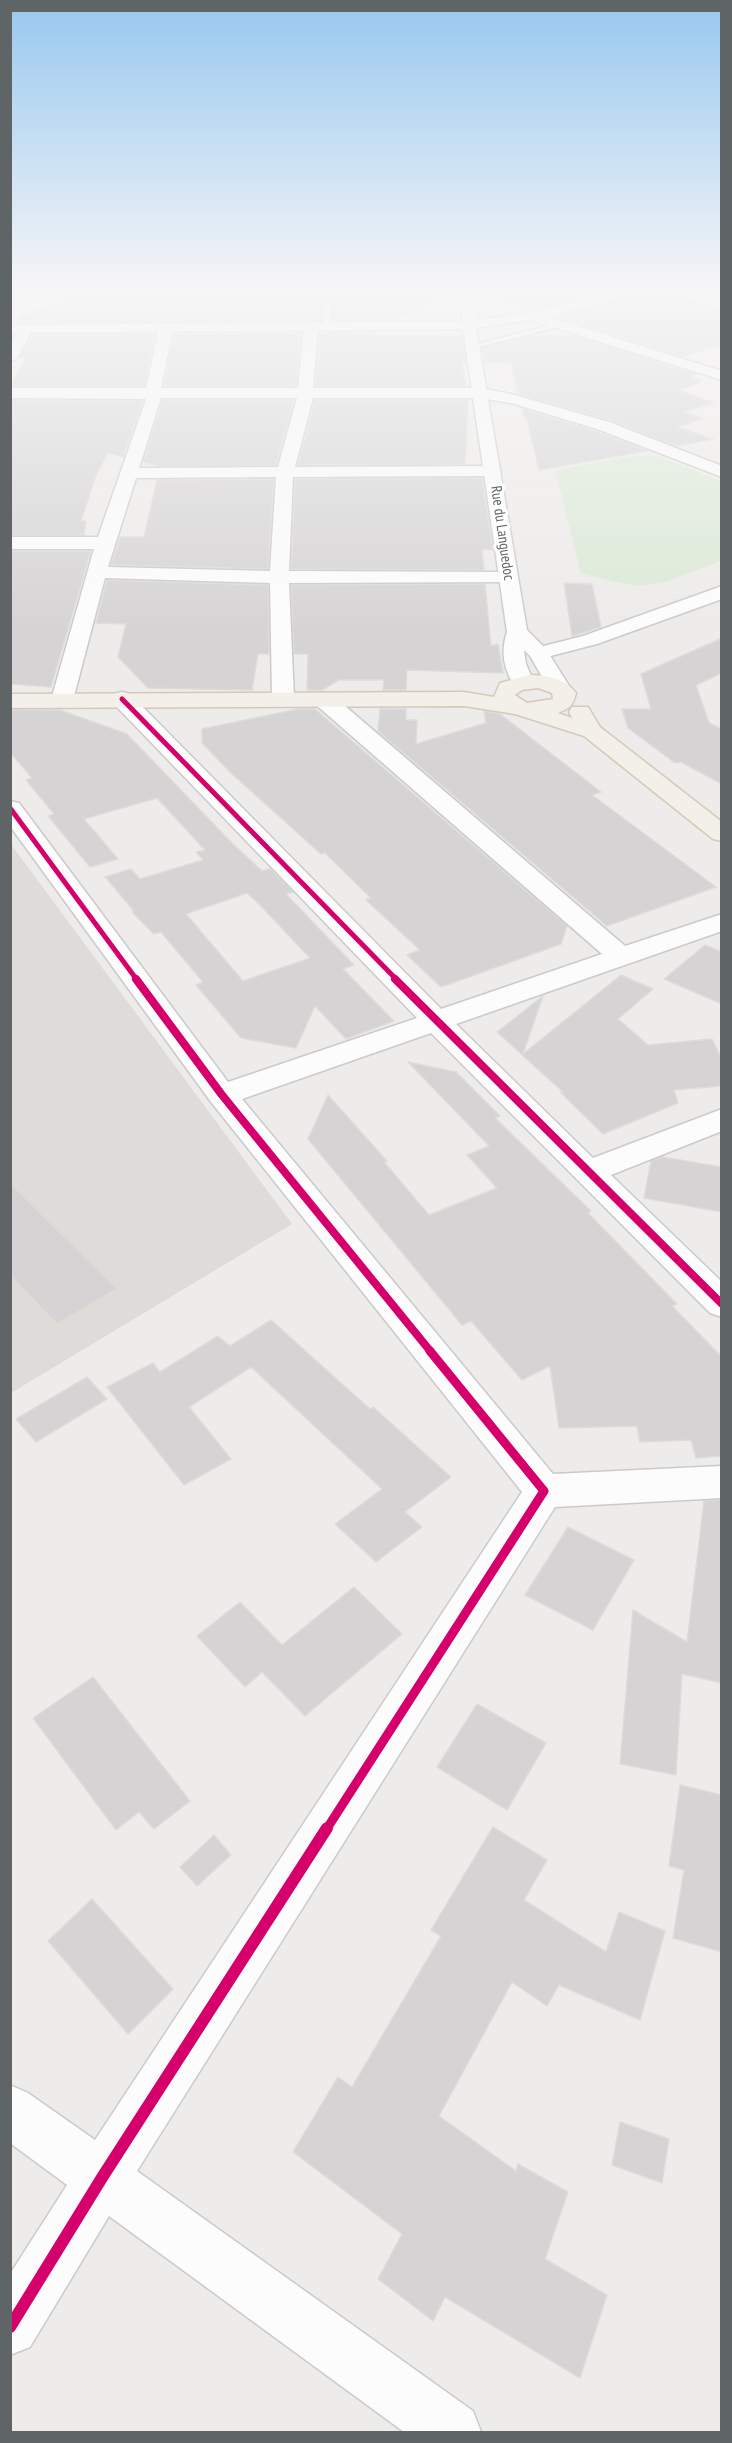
<!DOCTYPE html>
<style>
body{margin:0}
#map{position:relative;width:732px;height:2443px;overflow:hidden;background:#eeecea;font-family:"PT Sans Narrow",sans-serif}
canvas{display:block}
.frame{position:absolute;inset:0;border:12px solid #5f6467;pointer-events:none}
</style>
<div id="map">
<canvas width="732" height="2443"></canvas>
<div class="frame"></div>
</div>
<script>
const context = document.querySelector('canvas').getContext('2d');
context.lineJoin = 'round';
function fill(path, color) { context.fillStyle = color; context.fill(path, 'evenodd'); }
function stroke(path, color, width, dash) { context.strokeStyle = color; context.lineWidth = width; context.lineCap = dash ? 'butt' : 'round'; context.setLineDash(dash || []); context.stroke(path); }
function label(font, color, halo, rows, align = 'center') {
  context.font = font + ' "PT Sans Narrow",sans-serif'; context.lineWidth = 6; context.setLineDash([]); context.textBaseline = 'middle'; context.strokeStyle = halo; context.fillStyle = color; for (const [text, x, y, turn = 0] of rows) {
    context.save(); context.translate(x, y); context.rotate((+turn || 0) * Math.PI / 180); context.textAlign = isNaN(turn) ? turn : align; if (halo) context.strokeText(text, 0, 0); context.fillText(text, 0, 0); context.restore();
  }
}
fill(new Path2D(`
 M10,843L292,1224L11,1393H10Z`), '#dedcd8');
fill(new Path2D(`
 M638,455L658,456L721,481V561L662,583L636,586L581,574L555,470Z`), '#dbe9d6');
const building = new Path2D(`
 M182,291H233L235,293L323,302L322,320L18,323L20,317L77,295H181Z
 M266,291H451L400,319L332,320L330,295Z
 M487,291H612L531,310L486,293Z
 M645,291H663L722,308V345L682,356L555,317L642,296Z
 M377,332L370,336H462L466,363H462L466,386H315L320,333Z
 M301,333L296,386H164L174,334Z
 M155,334L144,386H10L26,358H19L32,335Z
 M530,336H575L695,374L690,376L702,380L696,382L700,383L678,390L714,403L684,412L703,419L677,427L713,439L676,446L610,420L518,394L511,363H484L482,348Z
 M10,400L143,401L123,457L108,453L97,473L81,521H86L84,535H10Z
 M163,400H294L276,465L158,466L143,462Z
 M315,400H468L465,464L298,465Z
 M522,409L596,431L647,451L539,470L527,418L524,416Z
 M482,478L493,550L482,549L484,570L291,569L295,479Z
 M274,479L268,569L111,565L120,537H144L157,480Z
 M10,551H91L51,687L10,684Z
 M107,580L268,585L269,654H258L252,690L148,688L118,657L126,624L96,623Z
 M564,583L592,584L601,627L572,636Z
 M485,584L491,646L498,644L503,673L407,670L406,690H383L384,680H339L322,690H307L308,654H294L291,585Z
 M722,638V673L696,685L709,723L722,729V784L681,762L675,763L628,728L622,709H651L641,674Z
 M298,709H315L567,926L561,944L441,987L407,955L420,950L366,900L371,898L325,853L321,854L230,772L202,743V729Z
 M380,709H406V720H417L416,744L486,723L484,711L500,714L601,792L592,795L716,887L607,926L378,731Z
 M10,710H60L127,734L231,842L262,871L270,869L293,892L286,894L354,965L343,969L394,1021L346,1039L315,1006L296,1048L241,1038L196,985L203,982L161,932L154,934L132,912L134,911L105,877L131,869L140,879L203,860L196,852L205,850L157,798L84,819L118,859L90,867L48,816L54,814L26,780L32,778L10,752ZM247,893L258,903L310,958L243,981L186,914Z
 M705,945L722,952V1004L664,979Z
 M621,975L653,989L618,1019L648,1045L712,1039L722,1059V1086L674,1090L678,1103L603,1134L560,1092L564,1093L497,1032L543,996L523,1054Z
 M408,1062L456,1072L500,1116L495,1118L591,1211L588,1213L677,1304L672,1306L722,1357V1456L696,1458L691,1440L640,1442L637,1426L559,1428L550,1366L522,1380L471,1321L462,1325L308,1139L328,1095L387,1161L384,1162L429,1215L497,1188L467,1155L489,1146Z
 M662,1157L722,1167V1212L644,1198L651,1161Z
 M10,1183L117,1289L57,1324L10,1275Z
 M271,1320L370,1409L373,1407L451,1477L405,1512L422,1527L376,1562L335,1524L382,1489L251,1367L189,1407L231,1459L184,1485L107,1387L153,1363L160,1372L218,1336L230,1346Z
 M87,1377L107,1399L36,1442L16,1419Z
 M722,1500V1683L682,1674L676,1775L620,1764L633,1610L687,1642L704,1501Z
 M568,1527L634,1560L593,1630L525,1595Z
 M354,1587L402,1634L305,1716L262,1672L245,1687L197,1636L240,1602L282,1645Z
 M93,1677L190,1801L154,1829L139,1812L116,1830L33,1718Z
 M477,1704L546,1743L507,1810L437,1767Z
 M680,1785L722,1795V1952L673,1938L684,1870L669,1866Z
 M493,1827L547,1860L524,1900L606,1952L619,1912L665,1931L640,2020L559,1985L547,2006L512,1982L439,2116L516,2171L518,2164L568,2192L545,2259L607,2295L580,2378L445,2297L433,2321L378,2279L402,2234L293,2152L338,2077L352,2087L441,1936L431,1930Z
 M214,1835L231,1855L197,1886L180,1867Z
 M92,1899L173,1989L128,2034L48,1941Z
 M620,2122L669,2139L662,2183L612,2165Z`);
fill(building, '#d5d3d3');
stroke(building, '#dedcd9', 1.5);
const service = new Path2D(`
 M235,291L330,297V327L327,329L324,327L325,300Z
 M560,323L562,326L473,348L469,346Z`);
const minor = new Path2D(`
 M532,312L722,371V380L527,319L525,316Z
 M166,324L173,328L161,388H298L304,328L311,324L318,328L313,388H480L511,394L609,422L722,466V477L597,429L511,403L480,398H313L295,467L493,466L501,471L493,476L293,477L289,571L508,572L518,578L515,582L289,583L294,699L291,704H275L272,699L270,583L105,578L73,700L70,705H54L51,700L94,549H10V537H98L146,399L10,398V388H146L159,328ZM161,398H297L278,467L139,468ZM276,477L270,571L108,567L136,478Z
 M26,325L33,329L17,358L10,362V344L21,326Z
 M722,586V599L597,644L539,659L532,657L529,653L532,649L583,636Z
 M122,692L130,694L441,1009L602,954L315,704L312,699L315,694H331L625,946L722,914V931L456,1024L593,1158L722,1109V1131L611,1175L722,1282V1317L710,1313L431,1033L242,1099L553,1474L722,1466V1498L555,1507L137,2171L473,2411L481,2432H404L109,2216L30,2347L10,2355V2274L67,2185L10,2143V2085L28,2093L95,2140L522,1492L211,1102L10,826V801L19,803L228,1082L417,1018L114,704L111,699L114,694Z`);
const tertiary = new Path2D(`
 M462,291H476V320L532,312L621,291H643L641,294L532,320L476,328L527,630L546,649L571,689L568,694H552L530,656L524,650L526,664L534,682L531,687H515C504,670 500,652 507,632L463,329L10,333V325L462,321Z`);
const primary = new Path2D(`
 M530,675C546,675 566,679 576,693C573,706 570,708 558,713L572,718L569,712L572,707H588L600,727L722,822V841L713,839L584,736L515,714L464,706L10,708V694L464,692L494,697L500,683ZM538,688L552,693L553,699L527,703L515,695L522,690Z`);
stroke(service, '#cbcaca', 4);
stroke(minor, '#cbcaca', 3);
stroke(tertiary, '#cbcaca', 3);
stroke(primary, '#d5c9ba', 3);
fill(service, '#fcfcfc');
fill(minor, '#fcfcfc');
fill(tertiary, '#fcfcfc');
fill(primary, '#f3efe9');
stroke(new Path2D(`
 M122,699L397,980
 M10,808L137,980`), '#d6006c', 5);
stroke(new Path2D(`
 M136,979L222,1095L431,1352
 M395,979L722,1304`), '#d6006c', 8);
stroke(new Path2D(`
 M326,1830L544,1491L430,1351`), '#d6006c', 9);
stroke(new Path2D(`
 M10,2327L103,2176L327,1828`), '#d6006c', 12);
const sky = context.createLinearGradient(0, 0, 0, 633);
sky.addColorStop(0, '#98c8ee');
sky.addColorStop(0.46, '#f7f6f6');
sky.addColorStop(1, '#f7f6f600');
context.fillStyle = sky;
context.fillRect(0, 0, 732, 633);
label('15px', '#5f6467', '#fff', [
 ["Rue du Languedoc",502,533,82]
]);
</script>
